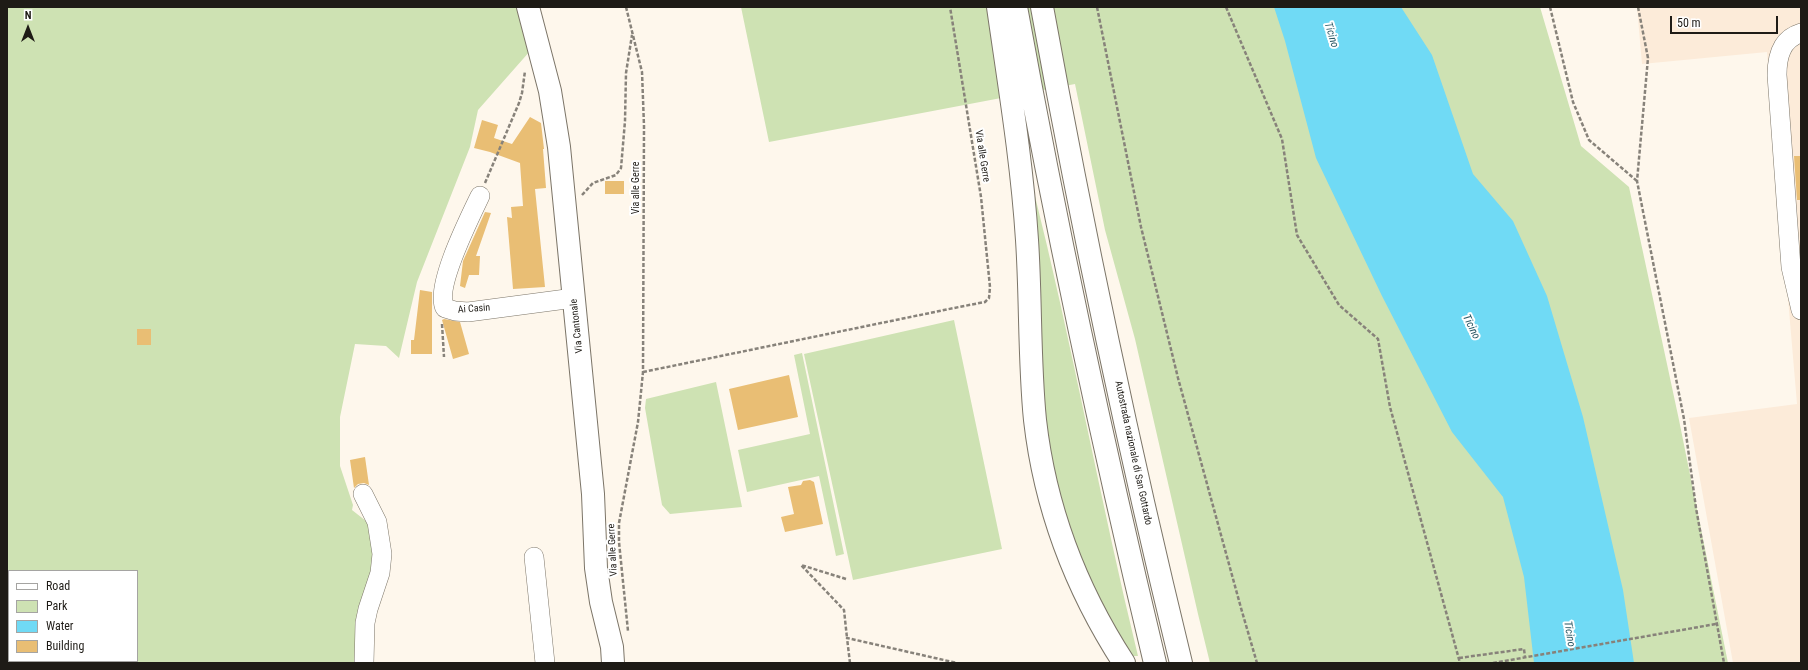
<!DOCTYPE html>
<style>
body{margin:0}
#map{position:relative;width:1808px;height:670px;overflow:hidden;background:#fef7ec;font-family:"Roboto Condensed",sans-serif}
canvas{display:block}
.frame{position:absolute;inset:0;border:8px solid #1e1b16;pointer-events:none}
.legend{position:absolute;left:8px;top:570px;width:130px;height:92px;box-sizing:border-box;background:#fff;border:1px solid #a5a4a2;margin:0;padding:5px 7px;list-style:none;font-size:12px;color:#1e1b16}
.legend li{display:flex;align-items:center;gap:8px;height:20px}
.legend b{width:20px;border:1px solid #a5a4a2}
.north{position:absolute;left:8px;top:8px;width:40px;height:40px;-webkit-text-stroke:3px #fff;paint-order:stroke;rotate:0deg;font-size:11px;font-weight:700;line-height:16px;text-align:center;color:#1e1b16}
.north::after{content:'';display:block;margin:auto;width:14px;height:18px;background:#1e1b16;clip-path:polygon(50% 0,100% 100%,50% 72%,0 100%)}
.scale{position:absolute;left:1670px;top:16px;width:108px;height:18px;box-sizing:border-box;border:2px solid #1e1b16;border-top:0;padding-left:5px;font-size:12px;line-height:14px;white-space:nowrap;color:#1e1b16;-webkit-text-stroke:3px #fff;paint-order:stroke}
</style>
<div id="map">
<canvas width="1808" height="670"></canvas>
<div class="frame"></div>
<ul class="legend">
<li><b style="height:5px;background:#fff"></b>Road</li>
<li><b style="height:11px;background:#cee2b3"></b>Park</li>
<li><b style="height:11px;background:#70daf5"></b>Water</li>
<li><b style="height:11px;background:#e9be74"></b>Building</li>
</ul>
<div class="north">N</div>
<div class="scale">50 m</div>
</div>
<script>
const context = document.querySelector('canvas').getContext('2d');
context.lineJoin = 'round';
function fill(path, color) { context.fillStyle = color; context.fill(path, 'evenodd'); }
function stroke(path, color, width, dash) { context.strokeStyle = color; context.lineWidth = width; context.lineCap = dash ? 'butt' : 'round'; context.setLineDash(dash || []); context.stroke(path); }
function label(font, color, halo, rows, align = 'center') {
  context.font = font + ' "Roboto Condensed",sans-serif'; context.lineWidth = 4; context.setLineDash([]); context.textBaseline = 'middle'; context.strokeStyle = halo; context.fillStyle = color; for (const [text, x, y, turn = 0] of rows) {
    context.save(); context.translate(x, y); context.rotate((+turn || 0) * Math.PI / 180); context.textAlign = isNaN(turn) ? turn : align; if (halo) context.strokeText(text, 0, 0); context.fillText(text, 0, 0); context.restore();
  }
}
fill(new Path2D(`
 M1637,7H1801V663H1733L1689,418L1797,404L1767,52L1642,64Z`), '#fcebd9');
fill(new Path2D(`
 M7,7H528L538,42L478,110L470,147L417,282L399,358L386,346L355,344L340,417V466L353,505L352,510L380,532L366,604L370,663H7ZM9,571H137V661H9Z
 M741,7H1540L1581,146L1629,187L1679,420L1728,663H1210L1198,614L1135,339L1105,230L1075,84L769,142Z
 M1033,188C1072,343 1100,500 1138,656H1133L1120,647L1096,605L1045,450Z
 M954,320L1002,549L853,580L804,354Z
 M802,353L844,554L836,556L819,476L747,492L738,450L810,434L794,355Z
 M716,382L742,507L670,514L662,505L645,408L646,399Z`), '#cee2b3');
fill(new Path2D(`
 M1274,7H1401L1432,55L1473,174L1513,221L1547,296L1583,417L1623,590L1634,663H1534L1524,577L1503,497L1452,432L1382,296L1316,158L1285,41Z`), '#70daf5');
fill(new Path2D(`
 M530,117L541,123L544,149H543L546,188L535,189L545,287L513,289L507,217L512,218L511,207L523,206L520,163L490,152L474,148L482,120L498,125L494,138L512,144Z
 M1794,156H1801V200H1797Z
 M605,181H624V194H605Z
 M485,212L491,213L476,256H480L479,275H469L465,288L460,286L463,261Z
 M420,290L432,292V354H411V340H414Z
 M444,319L460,322L469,354L453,359L442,320Z
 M137,329H151V345H137Z
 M789,375L798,417L738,430L729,389Z
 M365,457L369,485L364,483L358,484L354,488L350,460Z
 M810,480L814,482L823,524L785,532L781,517L794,514L788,487L801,485L803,481Z`), '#e9be74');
const minor = new Path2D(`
 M1801,33C1781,39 1777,57 1777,75L1791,267L1801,310
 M480,196C470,217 434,288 445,308L455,311L468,312L574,298
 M363,494L377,522L382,554L380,573L368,609L365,623L364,663
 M534,557L545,663`);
const major = new Path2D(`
 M528,7L550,91L559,147L593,494L596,568L601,602L612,647L613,663`);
const highway = new Path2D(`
 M998,7C1009,84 1022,162 1027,240C1031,300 1029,360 1035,420C1045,508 1076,589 1124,663
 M1016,7C1056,227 1103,446 1155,663
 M1042,7C1082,227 1128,446 1181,663`);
stroke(minor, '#7c7568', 20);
stroke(major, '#7c7568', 24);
stroke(highway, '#7c7568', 24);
stroke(new Path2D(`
 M626,7L642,72L644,126L643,372L638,422L619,523V542L628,631
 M1097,7L1141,227L1178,378L1241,608L1257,663
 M1226,7L1282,139L1297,235L1339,305L1378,339L1390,407L1460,663
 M1550,7L1573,102L1589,140L1637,181
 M1638,7L1648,58L1637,181L1684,419L1696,508L1724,663
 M485,183L519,103L522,93L525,71
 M582,195L593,183L616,175L621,168L625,121L626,73L632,35
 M442,324L444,357
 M643,372L959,307L985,302L989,298L990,287L981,197L950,7
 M846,579L801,565L844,610L847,638
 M1459,658L1524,649L1525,657
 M850,663L847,638L957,663
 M1493,663L1716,624`), '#87827a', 2.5, [4, 2]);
stroke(minor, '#fff', 19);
stroke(major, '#fff', 22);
stroke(highway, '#fff', 22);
label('10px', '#1e1b16', '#fff', [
 ["Via alle Gerre",982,156,81],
 ["Via alle Gerre",636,188,-90],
 ["Ai Casin",474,309,-4],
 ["Via Cantonale",577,326,-96],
 ["Autostrada nazionale di San Gottardo",1133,453,78],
 ["Via alle Gerre",613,550,-93]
]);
label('italic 11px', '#2a5864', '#fff', [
 ["Ticino",1331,35,73],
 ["Ticino",1471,327,64],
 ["Ticino",1569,634,81]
]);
</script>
